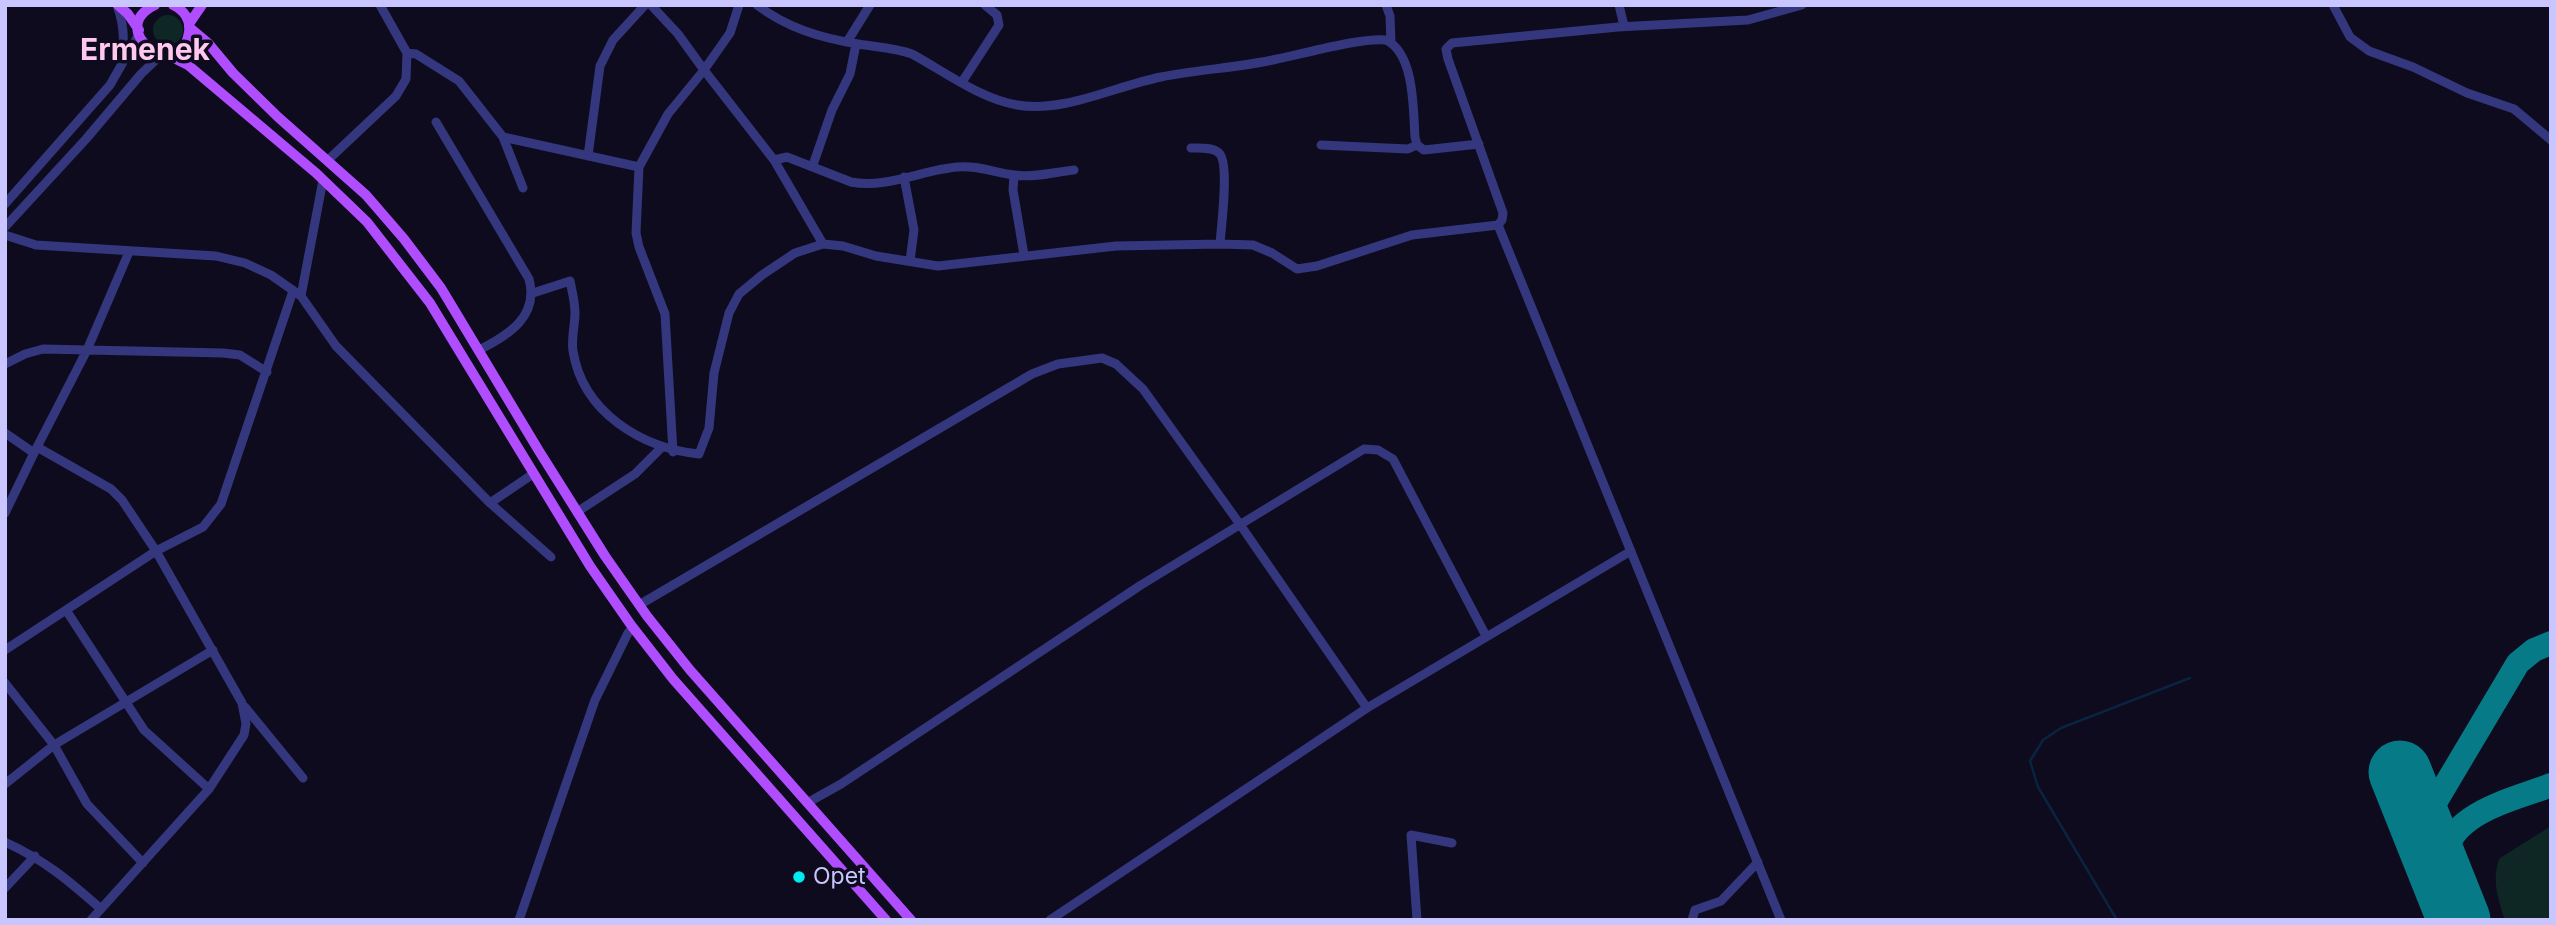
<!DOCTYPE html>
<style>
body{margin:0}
#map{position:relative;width:2556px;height:925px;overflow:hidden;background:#0d0b1d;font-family:Inter,sans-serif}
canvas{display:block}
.frame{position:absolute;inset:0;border:7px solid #c9c6ff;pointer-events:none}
</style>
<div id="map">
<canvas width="2556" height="925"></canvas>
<div class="frame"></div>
</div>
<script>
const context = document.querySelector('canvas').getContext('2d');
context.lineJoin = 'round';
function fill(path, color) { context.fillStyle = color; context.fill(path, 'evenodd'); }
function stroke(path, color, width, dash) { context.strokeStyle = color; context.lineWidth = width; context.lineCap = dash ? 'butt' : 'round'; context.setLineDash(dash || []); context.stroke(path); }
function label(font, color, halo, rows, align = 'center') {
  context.font = font + ' Inter,sans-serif'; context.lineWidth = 7; context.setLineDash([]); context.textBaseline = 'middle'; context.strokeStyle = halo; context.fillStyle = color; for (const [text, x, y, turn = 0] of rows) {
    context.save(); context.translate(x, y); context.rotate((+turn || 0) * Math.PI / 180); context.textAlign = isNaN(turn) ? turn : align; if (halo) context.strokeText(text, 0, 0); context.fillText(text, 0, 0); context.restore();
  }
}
fill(new Path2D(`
 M153 30a15 15 0 1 1 30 0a15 15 0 1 1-30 0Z
 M2551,826V920H2505C2498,900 2491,877 2500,858Z`), '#0e2724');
stroke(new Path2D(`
 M2117,920L2038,787L2030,761L2043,740L2061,728L2190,678`), '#0a2341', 2.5);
stroke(new Path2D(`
 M2439,868C2432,843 2429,826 2436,801L2518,663L2534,650L2551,643
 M2449,893C2447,886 2444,879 2444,872C2438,814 2511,801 2551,785`), '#067a87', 24);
stroke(new Path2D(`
 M2400,772L2459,920`), '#067a87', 63);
stroke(new Path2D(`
 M117,5C123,22 126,41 120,58
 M651,5L678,34L704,70L730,33L739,5
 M757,5C787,28 821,38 858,44C876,47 895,48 912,54C945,72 979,98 1017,105C1065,113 1115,86 1161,77C1200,69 1239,68 1277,59C1303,54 1362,37 1386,40C1415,54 1413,110 1415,137L1417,145L1424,150L1479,144
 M1386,5L1390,16L1391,42
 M1619,5L1624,26
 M2333,5L2350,37L2369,51L2413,67L2467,93L2514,109L2551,140
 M847,42L870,5
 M407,53L416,54L459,81L503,137L639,167L668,114L704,70L774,160L823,244
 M962,82L999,25L997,15L985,5
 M436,122L529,279C539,316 509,335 479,350
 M503,137L523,188
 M1321,145L1408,149L1417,145
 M1191,148C1199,148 1213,147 1219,153C1230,163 1221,227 1220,244
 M588,156L600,66L613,40L645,5
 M328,160L396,96L406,79L407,53L380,5
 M774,160L787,157L851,182C886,189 922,170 957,167C979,165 994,173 1015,175C1034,178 1055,172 1074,170
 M813,165L832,110L850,74L856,44
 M639,167L636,233L639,247L665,314L673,452
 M1014,175L1013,190L1024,255
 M904,177L914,230L910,261
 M5,204L110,85L139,34
 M1498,225L1781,920
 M5,227L86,139L141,74L162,54
 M5,235L36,245L216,256L245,263L271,275L301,296L336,346L490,503L533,474
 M533,293L570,281C572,291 575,302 575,313C575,325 571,339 573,351C583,413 642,448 699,454L709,428L714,373L729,313L739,294L762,275L795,253L823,244L843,246L876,256L938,266L1116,246L1220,244L1253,245L1272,253L1297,269L1317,266L1412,235L1498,225L1502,220L1503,213L1448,59L1446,49L1452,43L1618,27L1748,20L1802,5
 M301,296L323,180
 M5,364L25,354L43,349L223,353L240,355L267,372
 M5,433L34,453L5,513
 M34,453L87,350L129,252
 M490,503L551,557
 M577,512L635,474L662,447
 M639,605L1032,374L1058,364L1102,358L1116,364L1143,389L1239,523L1367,708
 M66,610L144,730L209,789
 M5,650L156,551L122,500L111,489L37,447
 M5,683L54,745L87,804L143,863
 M245,707L303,778
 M5,784L54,745L213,650
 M807,803L841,784L1141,585L1364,449L1378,450L1393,459L1486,636
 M5,842C46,861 68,880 101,909
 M5,888L35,856
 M91,920L209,789L244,735L246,724L242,703L156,551L203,527L221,504L293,291
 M519,920L595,700L628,633L633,628
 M1050,920L1367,708L1631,551
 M1417,920L1411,835L1452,843
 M1692,920L1695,910L1721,901L1758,862`), '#34377d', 9);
stroke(new Path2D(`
 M118,5L128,14L139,30
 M155,5C103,30 181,85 189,32C191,20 184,10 173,5
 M189,24L202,5
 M189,27L208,43L233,73L278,117L366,195L404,239L441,288L539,451L605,556L647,616L690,670L911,920
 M166,54L188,65L316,173L367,222L430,303L590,566L631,625L673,679L886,920`), '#b04dff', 10);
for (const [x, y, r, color] of [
 [799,877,7,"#00eaf1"]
]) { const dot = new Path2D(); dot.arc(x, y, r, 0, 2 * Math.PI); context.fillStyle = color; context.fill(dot); stroke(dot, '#0d0b1d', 2.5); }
label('23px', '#c9c6ff', '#0d0b1d', [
 ["Opet",813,877]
], 'left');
label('bold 30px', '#ffc8ef', '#0d0b1d', [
 ["Ermenek",145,51]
]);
</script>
